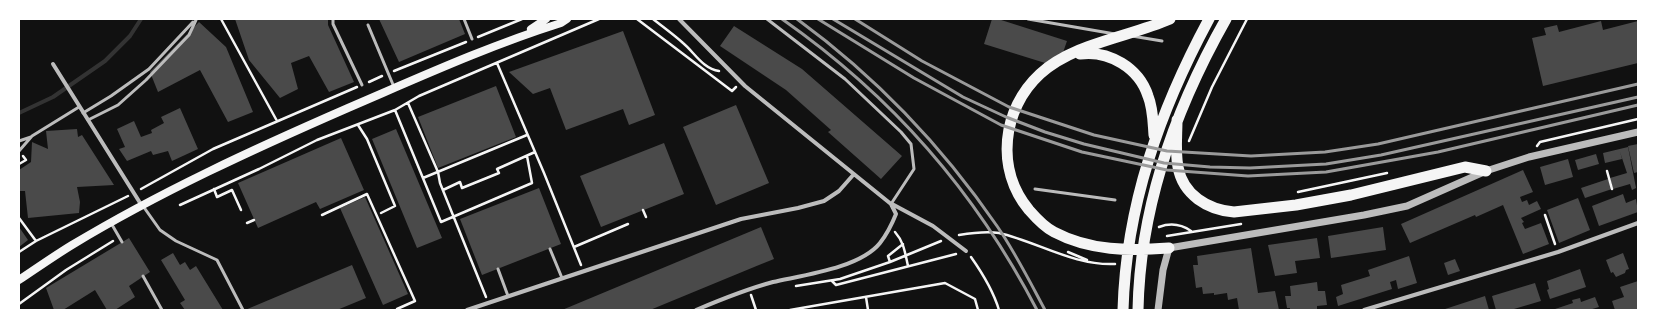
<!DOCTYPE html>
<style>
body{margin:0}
#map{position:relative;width:1657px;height:329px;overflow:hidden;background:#111;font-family:"Source Serif 4",serif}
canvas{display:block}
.frame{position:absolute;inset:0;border:20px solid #fff;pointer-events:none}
</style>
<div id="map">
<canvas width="1657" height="329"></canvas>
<div class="frame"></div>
</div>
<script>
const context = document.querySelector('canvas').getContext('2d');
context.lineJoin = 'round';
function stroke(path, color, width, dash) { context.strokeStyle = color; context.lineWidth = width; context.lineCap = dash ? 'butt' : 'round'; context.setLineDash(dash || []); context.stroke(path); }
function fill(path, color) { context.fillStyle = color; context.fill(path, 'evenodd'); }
stroke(new Path2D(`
 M19,113L53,97L105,61L130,36L141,19`), '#333', 4);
fill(new Path2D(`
 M235,19H328V25L354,82L329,92L309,56L291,63L298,89L280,98L249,60Z
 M379,19H459L465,34L399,62Z
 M992,19H998L1067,41L1058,67L984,44Z
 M1601,21L1603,30L1638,21V63L1543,86L1532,38L1546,35L1544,28L1557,25L1559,32Z
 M199,22L226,47L253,112L228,122L200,70L158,92L150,72Z
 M734,26L802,69L902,156L881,179L828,132L831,130L786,90L720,46Z
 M623,31L655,115L629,125L623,109L566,130L550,88L533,94L509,72Z
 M496,86L516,137L438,168L418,117Z
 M736,105L769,183L716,205L683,127Z
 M180,108L198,149L172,161L168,151L153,155L151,151L127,161L119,149L125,147L117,129L134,121L141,137L152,133L151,130L164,123L161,117Z
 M77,129L78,137L82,135L114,185L77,187L80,202L79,213L28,218L25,191H19V170L31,162L32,142L48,149L46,131Z
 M396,129L442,238L417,248L372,139Z
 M341,138L364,190L320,209L316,202L258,228L238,183Z
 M664,143L684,194L601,227L580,176Z
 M1638,144V172L1634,173L1628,146Z
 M1628,147L1636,188L1632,190L1630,184L1613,189L1610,178L1627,173L1620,152L1622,159L1605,163L1603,153Z
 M1596,154L1599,164L1578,170L1575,160Z
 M1568,159L1573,177L1545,185L1540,167Z
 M1523,170L1533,192L1520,197L1522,202L1527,200L1529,205L1537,201L1541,209L1521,218L1524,222L1522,223L1525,229L1541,223L1549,244L1523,254L1503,205L1476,217L1475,215L1410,243L1401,224Z
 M1608,179L1612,189L1585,198L1581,188Z
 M539,188L561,244L482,275L460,219Z
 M1623,194L1626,203L1636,199L1638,212L1599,226L1592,206Z
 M365,197L408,294L383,305L340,208Z
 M1578,198L1590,230L1559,243L1547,210Z
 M19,227L28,240L19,247Z
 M761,227L774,259L759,265L650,310H562Z
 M1383,227L1386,250L1331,258L1328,236Z
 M129,238L150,272L129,286L135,297L115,310H107L95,290L63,310H54L46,288Z
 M1317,238L1320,258L1295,261L1297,273L1275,276L1268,245Z
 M1251,248L1258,293L1275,291L1279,310H1239L1237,298L1228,300L1227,293L1214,295V293L1203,294L1202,287L1196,288L1193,265H1198L1197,256Z
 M173,253L180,265L185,262L190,270L196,266L223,310H185L180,303L185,300L161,260Z
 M1623,253L1629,269L1626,270L1625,273L1616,277L1613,272L1611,273L1606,260Z
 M1409,256L1417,283L1398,289L1396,280L1390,282L1392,289L1338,306L1336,297L1343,294L1341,285L1370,276L1368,270Z
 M1455,259L1460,271L1448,275L1444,263Z
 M352,265L366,298L337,310H245Z
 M1580,269L1586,287L1550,299L1547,290L1549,289L1547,281Z
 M1638,281V310H1615L1612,301L1624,297L1620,287Z
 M1317,282L1318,291H1325L1327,305L1317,306V310H1290V308H1287L1285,296H1291L1290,286Z
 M1535,283L1541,301L1514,309V310H1496L1492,296Z
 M1485,296L1489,310H1442Z
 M1595,297L1599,307L1589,310H1552L1573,303L1572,300L1580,298L1581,302Z`), '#4a4a4a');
stroke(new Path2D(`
 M221,19L277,121
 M637,19L732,91L736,87
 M653,19C663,27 673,34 683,43C694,52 703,69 719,71
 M478,37L522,19
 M497,63L544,173L581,265
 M394,71L466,42
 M369,82L382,76
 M408,103L438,172L440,183L486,297
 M395,110L441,222L532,183L527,156
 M358,125L367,139L395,206L381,213
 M1189,141L1212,87L1247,19
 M1537,146L1540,142L1638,119
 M19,164L26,160L23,156
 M1607,171L1612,189
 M423,178L527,135
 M141,189L213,149L357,87
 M214,189L217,197L232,190L241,210
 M443,190L460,182L462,188L499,173L497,169L535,152
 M1298,192L1387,173
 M180,205L259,169L317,140L395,110L419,96L599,19
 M643,210L646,217
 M322,215L367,194L415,301L397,309L398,310
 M1545,215L1555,244
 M19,218L36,241
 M247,223L254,220
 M1159,227C1170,223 1181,224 1191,231
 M895,232C904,242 905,253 908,266
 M959,235C971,233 987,231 999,233C1038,242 1074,266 1115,264
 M1167,236L1241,224
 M574,247L628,224
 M19,252L36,241L128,196
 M1068,252L1087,260
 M971,257C983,274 993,290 999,310
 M890,262L888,256L903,244
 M832,281L836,285L956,254
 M796,286L840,279L890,262L941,241
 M751,295L756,310
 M866,297L868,310
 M19,304L66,270L113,241
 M790,310L945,283L975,299L978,310`), '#f5f5f5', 2.5);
stroke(new Path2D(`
 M333,19V24L362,85
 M464,19L472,39
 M767,19L845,79L901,132L911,144L914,169L891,204
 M1028,19L1115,34
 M368,25L394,87
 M1132,36L1162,41
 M83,113L111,96L149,69L193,22
 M88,120L118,105L146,80L189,35L196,20
 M19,141L31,137
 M19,151L32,136L79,107
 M1035,189L1115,200
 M143,206L160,230L176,241L217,260L243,310
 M111,223L122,242
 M550,249L562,278
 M498,269L508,296
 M143,276L162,310`), '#bcbcbc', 3);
stroke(new Path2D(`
 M679,19L745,86L891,204L896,214C892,224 887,234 880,243C860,268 804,275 773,282C747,289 722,299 696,310
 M53,64L142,206
 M892,204L933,226L966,251
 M467,310L741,219L798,208L824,201L839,191L854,174
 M1364,310L1558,252L1638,223`), '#bcbcbc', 4);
stroke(new Path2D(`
 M1158,310L1163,270L1169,248L1364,215L1407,206L1486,171L1529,157L1638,132`), '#bcbcbc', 7);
stroke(new Path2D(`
 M531,29L546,19
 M19,280C37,268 54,256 72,245C160,192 254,149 348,108C418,78 488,46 561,23L567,19`), '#f5f5f5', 8);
stroke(new Path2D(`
 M1080,54C1109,50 1139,68 1148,96C1153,108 1153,122 1154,135
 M1177,120C1177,135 1175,152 1178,167C1183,195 1208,210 1234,212L1296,205L1351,195L1465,167L1486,171
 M1169,248C1129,251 1090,251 1054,232C1044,227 1036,218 1029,210C995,169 1002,109 1040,74C1074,43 1129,37 1170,19
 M1123,310C1126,205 1160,110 1209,19
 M1138,310C1140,206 1175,109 1226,19`), '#f5f5f5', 11);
stroke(new Path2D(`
 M782,19C892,96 975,191 1037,310
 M797,19C875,76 942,146 997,226C1015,252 1030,282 1045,310
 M818,19L914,78L1001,125L1082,152L1167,170L1248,176L1326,172L1438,152L1638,105
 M833,19L963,97L1006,117L1045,132L1084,144L1164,163L1210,167L1250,168L1326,164L1381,155L1638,97
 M855,19L922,61L1009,107L1094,135L1167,151L1251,156L1325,152L1378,144L1638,84`), '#9a9a9a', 3);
</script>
